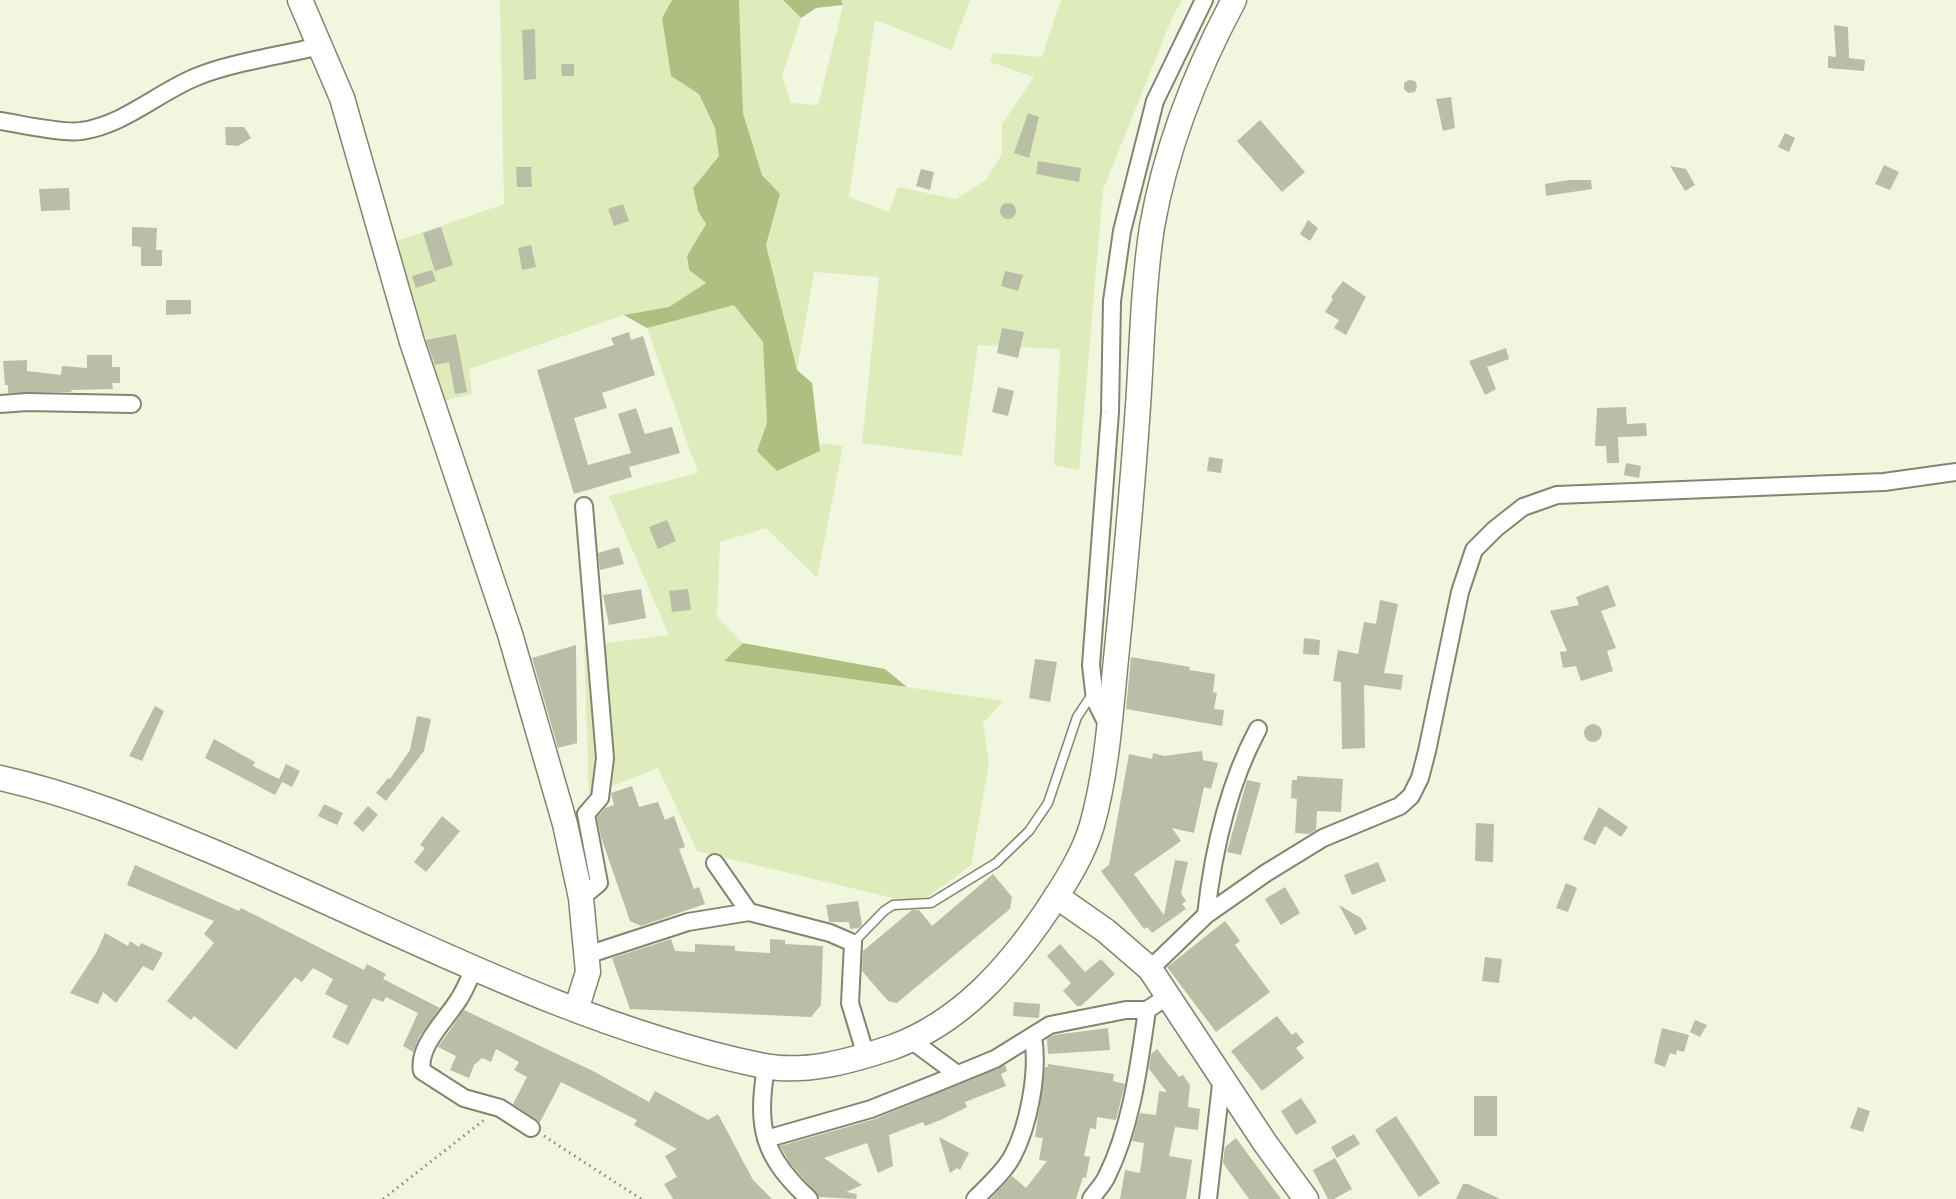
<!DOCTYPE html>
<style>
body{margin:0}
canvas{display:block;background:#f1f7de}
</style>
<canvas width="1956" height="1199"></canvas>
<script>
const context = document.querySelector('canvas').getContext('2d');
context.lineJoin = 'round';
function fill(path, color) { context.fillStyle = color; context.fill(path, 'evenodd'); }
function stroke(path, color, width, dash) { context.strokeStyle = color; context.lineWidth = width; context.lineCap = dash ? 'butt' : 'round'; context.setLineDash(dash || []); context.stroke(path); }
fill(new Path2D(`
 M500,0H672L662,18L671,76L699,94L715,128L719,156L693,188L698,211L706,224L687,256L688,270L706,283L669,307L624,315L469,369L472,394L439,402L388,244L504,204Z
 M739,0H783L801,18L782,77L791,103L818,105L843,6L841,0H970L952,50L875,20L849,197L889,212L898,187L956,199L986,180L1002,154V124L1034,77L990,62L993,53L1042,57L1061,0H1182L1172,18L1103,190L1079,470L1054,465L1060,349L978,345L962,456L862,443L879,277L814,272L797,370L766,245L780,194L762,175L743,113Z
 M734,304L763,342L767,423L820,451L819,443L843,446L817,578L766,528L720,542L717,617L743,643L724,661L1004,701L983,723L989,763L971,865L918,904L697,851L658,768L589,795L584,646L669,635L609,496L698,473L647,328Z`), '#dfebbb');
fill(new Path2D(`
 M672,0H739L743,113L762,175L780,194L766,245L797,370L812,383L820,451L777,471L757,451L767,423L763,342L734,305L647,328L624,315L669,307L706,283L689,270L687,256L706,224L698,211L693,188L719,156L715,128L699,94L671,76L662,18Z
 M783,0H841L843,5L816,8L801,18Z
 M743,643L885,669L907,687L724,661Z`), '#b1be81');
fill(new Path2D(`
 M1834,25L1848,27L1849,58L1865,60L1864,71L1828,68V56L1836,57Z
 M535,29L536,79L524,80L522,30Z
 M561,64H574V76H562Z
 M1409,80L1415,81L1417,86L1415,92L1408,93L1404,89V83Z
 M1451,97L1455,128L1443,131L1436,99Z
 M1028,113L1039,117L1029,158L1014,153Z
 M1260,120L1305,172L1282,192L1237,141Z
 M225,127H244L251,138L238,146L226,145Z
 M1785,133L1795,138L1789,152L1778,147Z
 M1038,161L1081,168L1079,182L1036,174Z
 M1884,165L1899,172L1890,190L1875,184Z
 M1670,166L1686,169L1695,185L1685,191Z
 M516,167H531L532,187H517Z
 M921,169L934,172L930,190L916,186Z
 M1569,180H1591L1592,189L1546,196L1545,184Z
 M69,188L70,210L41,211L39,189Z
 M1000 211a8 8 0 1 1 16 0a8 8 0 1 1-16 0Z
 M623,204L629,221L614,226L608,209Z
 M1308,220L1318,228L1310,241L1300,234Z
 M132,227L157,228L156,250H162V266H141V247L132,246Z
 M441,227L453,265L435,271L423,233Z
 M531,245L536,267L522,270L518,248Z
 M432,270L436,281L416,288L412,276Z
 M1005,271L1023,275L1018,291L1001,286Z
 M1343,281L1366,297L1346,335L1334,328L1339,320L1325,312L1333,299L1331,297Z
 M166,300H191V314L166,315Z
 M1002,328L1024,332L1018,358L997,353Z
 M629,332L631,340L643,336L655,375L602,393L607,408L574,418L588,465L631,453L618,414L636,408L645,434L672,427L680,453L629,467L632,477L574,494L537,370L614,345L611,338Z
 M456,334L467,392L455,394L449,362L435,365L426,340Z
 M1506,348L1509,359L1487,367L1496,389L1485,395L1469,361Z
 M87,355H112V367H120V383H112L113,389L72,390L71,392L8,393V385H5L3,361L27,360V371L61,375L62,366L87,368Z
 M998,387L1014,391L1008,416L992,412Z
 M1626,407L1627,424L1646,423L1647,436L1618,437L1619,463H1607L1606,446H1595L1597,408Z
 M1209,457L1223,459L1221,473L1207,471Z
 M1626,463L1641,466L1639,478L1624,475Z
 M667,520L676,541L658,549L649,527Z
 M619,547L624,564L600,570L598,553Z
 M1608,585L1616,606L1601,611L1616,648L1607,651L1613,671L1581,681L1576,666L1563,668L1560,652L1567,651L1550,611L1579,605L1576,597Z
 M641,589L646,618L609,625L603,595Z
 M688,589L691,610L672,612L669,591Z
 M1380,600L1398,604L1384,673L1403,675L1401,690L1364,685L1365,748L1342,749L1341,682L1333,681L1338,650L1358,654L1364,622L1376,624Z
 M1304,638L1320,640L1319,655L1303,654Z
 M576,645L577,743L558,748L532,658Z
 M1131,657L1190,667L1189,670L1215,674L1213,692L1217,693L1214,709L1224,710L1222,726L1126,709Z
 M1035,659L1057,662L1050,702L1029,698Z
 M155,706L164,711L142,761L129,756Z
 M417,716L431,719L424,751L386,801L376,793L388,778L390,779L410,750Z
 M1584 733a9 9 0 1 1 18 0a9 9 0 1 1-18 0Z
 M214,739L255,762L253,766L279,779L286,764L300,771L292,787L282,782L275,795L205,758Z
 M1202,751L1203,760L1218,763L1211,789L1204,787L1194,833L1172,828L1181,841L1134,874L1164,915L1175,860L1188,862L1181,893L1186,901L1182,904L1186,909L1152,933L1147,927L1144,929L1101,871L1109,865L1129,754L1152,759L1153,753L1164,756Z
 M1297,776L1343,779L1341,812L1317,811L1316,830L1309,834L1295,833L1297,799L1291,798L1292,780H1297Z
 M1247,780L1261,783L1241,855L1227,852Z
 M632,786L639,807L658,802L665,820L674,816L685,847L679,849L694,889L699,887L705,904L641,926L630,921L601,837L597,817L605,808L614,805L611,793Z
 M324,804L343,813L337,825L318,816Z
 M368,806L378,815L363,832L353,823Z
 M1599,807L1628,827L1621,837L1605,826L1595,845L1583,839Z
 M442,816L460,831L426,872L414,862L425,848L420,845Z
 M1476,823L1494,824L1493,862L1475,861Z
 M1378,862L1386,881L1352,895L1344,875Z
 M135,865L239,911L241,908L364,970L367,964L386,974L383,979L440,1008L419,1037L413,1052L403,1046L418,1013L386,997L383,1002L373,998L348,1045L332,1037L348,1006L325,994L333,979L313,968L302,982L295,977L236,1050L194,1016L191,1020L167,1001L214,943L204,934L214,921L127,885Z
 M993,874L1012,897L1010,909L897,1003L888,1001L862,971L863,951L912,910H919L932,926Z
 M1566,883L1577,888L1568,912L1556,908Z
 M1285,887L1300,913L1281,925L1265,899Z
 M858,901L862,925L859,928L850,929L849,922H829L826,905Z
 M1339,905L1361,918L1367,929L1355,935Z
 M1225,921L1240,941L1235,945L1270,992L1216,1032L1167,967Z
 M105,933L128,946L130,941L139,947L141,943L163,953L153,971L143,966L116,1003L103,992L98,1004L70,993L96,953Z
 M671,939L675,951L695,952V944L735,946V951L770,953V939L785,940V944L823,946L821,1005L811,1017L630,1009L612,958Z
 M1060,944L1085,972L1101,959L1115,974L1081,1006H1077L1063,991L1071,983L1047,956Z
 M1485,957L1502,959L1499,983L1482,981Z
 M1014,1002L1040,1004L1039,1018L1013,1016Z
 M464,1010L593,1071L649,1102L655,1091L708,1120L718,1114L753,1180L772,1199H673L664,1184L677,1177L665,1156L677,1149L634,1125L637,1120L561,1082L540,1122L513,1104L527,1077L514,1070L519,1062L496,1049L491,1062L482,1058L474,1065L469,1078L450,1070L456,1056L438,1047Z
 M1277,1016L1292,1035L1296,1032L1304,1042L1296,1048L1304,1058L1262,1091L1231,1051Z
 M1695,1020L1707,1025L1700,1037L1690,1032Z
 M1108,1028L1110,1050L1048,1054L1047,1039L1054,1035Z
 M1662,1028L1689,1035L1684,1052L1677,1050L1676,1055L1670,1053L1665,1067L1654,1063Z
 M1157,1049L1179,1077L1183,1075L1190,1085L1188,1107L1200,1109L1198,1130L1175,1127L1169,1156L1192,1160L1186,1199H1120L1125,1170L1140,1173L1144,1143L1132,1141L1140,1113L1156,1115L1159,1091L1167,1092L1149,1069L1151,1054Z
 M1048,1064L1114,1074L1113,1081L1125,1084L1116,1120L1097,1117L1096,1129L1090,1128L1084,1156L1090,1157L1086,1178L1083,1177L1076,1199H990L1012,1176L1026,1188L1047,1161L1039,1160L1043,1138L1035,1137L1045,1067H1048Z
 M1005,1065L1007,1071L1001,1074L1006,1086L965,1102L967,1107L943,1119L925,1126L923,1122L889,1135L893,1166L878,1173L867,1143L824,1158L862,1185L846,1192L857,1194L856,1199L819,1197L790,1163L780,1146L875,1119Z
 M1474,1096H1497V1136H1474Z
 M1301,1098L1317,1122L1296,1135L1281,1111Z
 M1858,1107L1870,1111L1863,1132L1850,1128Z
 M1396,1116L1440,1183L1419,1197L1375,1130Z
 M1354,1134L1360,1144L1337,1158L1331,1147Z
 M939,1137L969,1153L960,1170L957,1168L950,1173Z
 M1236,1138L1281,1199H1249L1223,1163L1225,1147Z
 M1335,1158L1352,1189L1334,1199H1328L1313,1170Z
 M1463,1184H1468L1500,1199H1456Z`), '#b9bfa7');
const lane = new Path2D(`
 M853,943L884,911L893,905L931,903L996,863L1029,831L1048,803L1077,717L1093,693`);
const street = new Path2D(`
 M0,121C20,124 63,134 81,131C124,125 157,93 196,77C229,63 283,55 320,46
 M0,404L27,402L132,404
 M1109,728L1095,700L1091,665L1110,412L1112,301L1122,231L1155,101L1204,0
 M715,863L749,912
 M581,898L599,883L586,814L600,798L605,758L584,506
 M1206,915C1213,851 1228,785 1258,729
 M587,955L688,922L749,912L830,933L853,943L850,1003L866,1056
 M474,969C469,979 465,990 459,999C447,1019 417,1046 422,1071L464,1098L500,1108L531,1128
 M1150,969L1206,915L1266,873L1323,838L1400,806L1411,796L1420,778L1427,751L1460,592L1474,550L1495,529L1523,507L1557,495L1884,482L1956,472
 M911,1040L957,1074
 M766,1067C756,1129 763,1156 809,1199
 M766,1139L871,1109L934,1084L995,1059L1050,1025L1126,1010H1147L1168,996
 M975,1199C988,1186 1003,1173 1012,1157C1029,1126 1039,1071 1033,1037
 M1091,1199C1096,1191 1103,1185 1107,1176C1132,1125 1139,1065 1147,1010
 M1208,1199L1222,1076`);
const secondary = new Path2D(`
 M300,0L342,98L412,342L510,634L565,824L581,898L588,972L576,1010
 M0,778C72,794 142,822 209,850C390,926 565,1024 759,1065C803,1075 851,1061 893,1047C961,1022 1009,967 1048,909C1065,883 1083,856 1092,825C1106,775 1110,721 1115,669C1124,581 1132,494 1138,406C1142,347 1143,286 1152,227C1166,147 1196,71 1234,0
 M1056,896L1106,931L1150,969L1265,1143L1306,1199`);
stroke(lane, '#818670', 11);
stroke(street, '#818670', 20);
stroke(secondary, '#818670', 27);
stroke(new Path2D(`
 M544,1136L641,1199
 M383,1199L484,1120`), '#888c7b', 3, [1.5, 4.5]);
stroke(lane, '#fff', 8);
stroke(street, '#fff', 16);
stroke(secondary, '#fff', 24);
</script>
